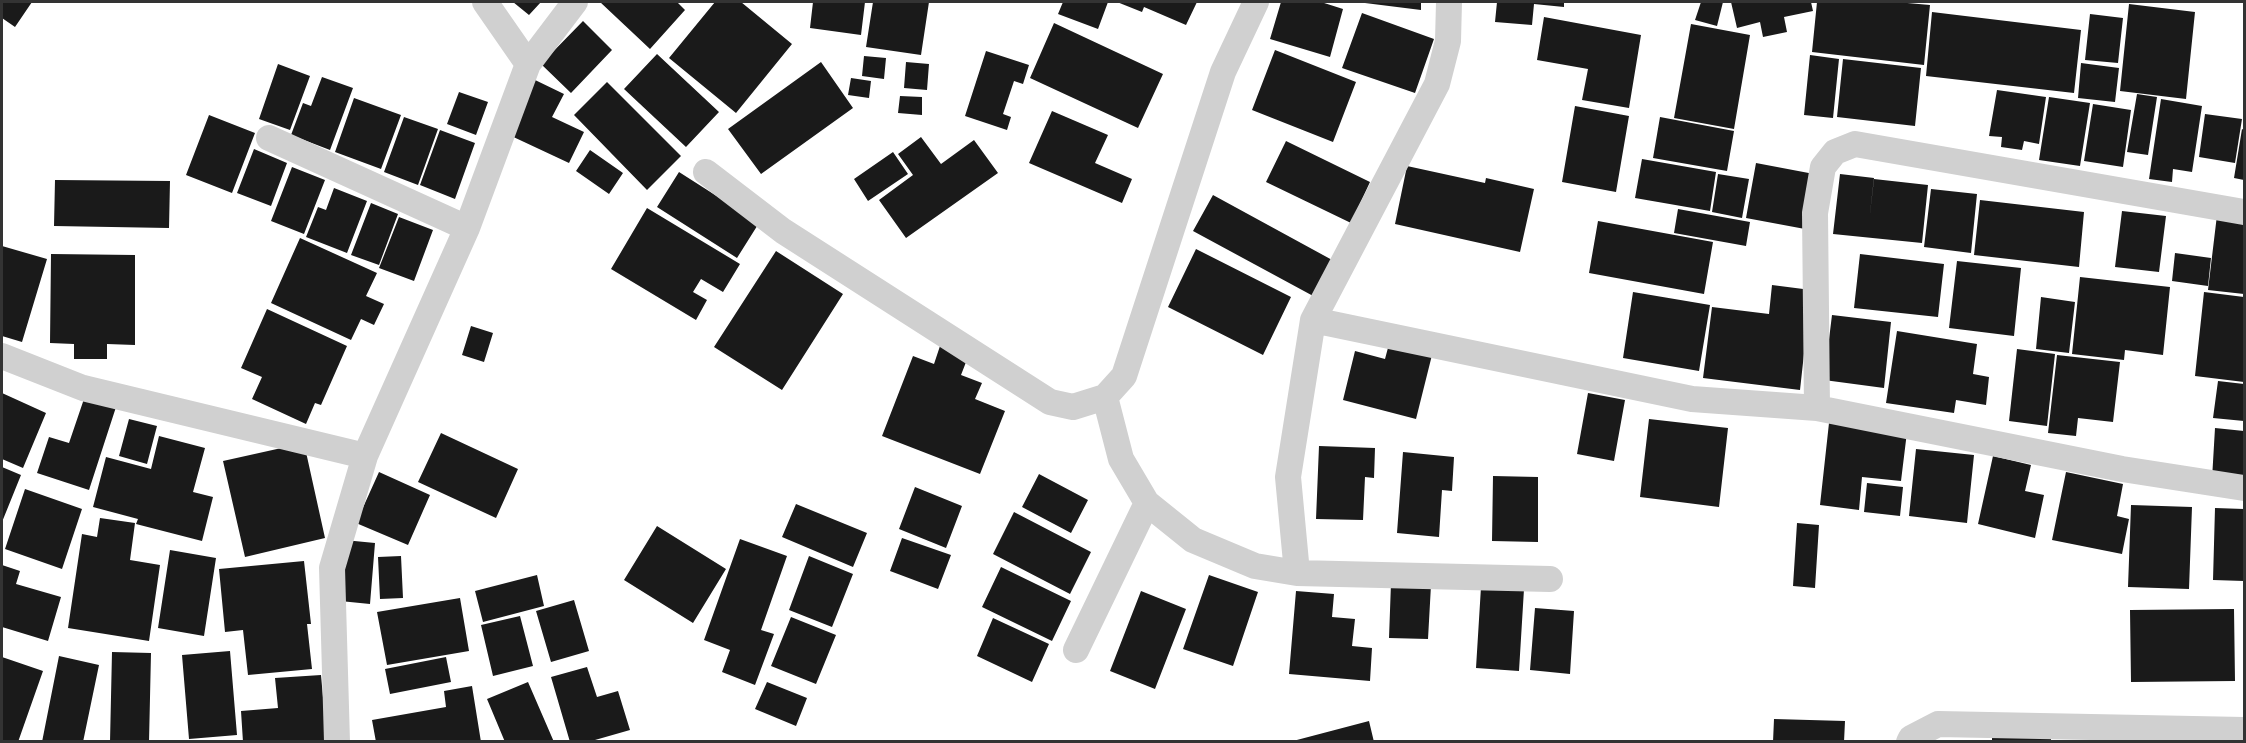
<!DOCTYPE html>
<style>
body{margin:0}
#map{position:relative;width:2246px;height:743px;overflow:hidden;background:#fff;font-family:Karla,sans-serif}
canvas{display:block}
.frame{position:absolute;inset:0;border:3px solid #333;pointer-events:none}
</style>
<div id="map">
<canvas width="2246" height="743"></canvas>
<div class="frame"></div>
</div>
<script>
const context = document.querySelector('canvas').getContext('2d');
context.lineJoin = 'round';
function fill(path, color) { context.fillStyle = color; context.fill(path, 'evenodd'); }
function stroke(path, color, width, dash) { context.strokeStyle = color; context.lineWidth = width; context.lineCap = dash ? 'butt' : 'round'; context.setLineDash(dash || []); context.stroke(path); }
fill(new Path2D(`
 M2,2H32L15,27L2,18Z
 M513,2H541L529,15Z
 M600,2H677L685,10L650,49Z
 M715,2H741L792,44L736,113L669,58Z
 M813,2H865L861,35L810,28Z
 M873,2H929L921,55L866,47Z
 M1063,2H1108L1098,29L1058,14Z
 M1117,2H1197L1186,25L1144,7L1142,12Z
 M1281,2H1321L1343,9L1330,57L1270,39Z
 M1357,2H1421V10Z
 M1497,2H1564V7L1534,4L1532,25L1495,22Z
 M1701,2H1723L1717,26L1695,20Z
 M1731,2H1811L1813,11L1784,17L1787,32L1763,37L1760,22L1737,28Z
 M1817,2H1896L1930,5L1924,65L1812,52Z
 M2129,4L2195,12L2186,99L2120,91Z
 M1932,12L2081,30L2074,93L1926,76Z
 M1362,13L1434,39L1415,93L1342,68Z
 M2090,14L2123,18L2118,63L2085,60Z
 M1544,17L1641,35L1629,108L1582,100L1588,69L1537,60Z
 M583,21L612,50L571,93L541,64Z
 M1054,23L1163,74L1138,128L1030,78Z
 M1691,24L1750,35L1734,129L1674,118Z
 M1275,50L1356,82L1333,142L1252,110Z
 M986,51L1029,65L1023,84L1014,81L1003,114L1011,117L1007,130L965,116Z
 M657,54L719,112L686,147L624,89Z
 M1810,55L1839,59L1833,118L1804,115Z
 M864,56L886,58L884,79L862,76Z
 M1843,59L1921,68L1915,126L1837,117Z
 M821,62L853,108L761,174L728,129Z
 M906,62L929,64L927,90L904,88Z
 M2081,63L2119,68L2115,102L2078,98Z
 M278,64L310,76L290,130L259,119Z
 M322,77L353,88L330,150L291,135L303,103L311,106Z
 M851,78L871,81L869,98L848,95Z
 M533,79L564,94L552,117L584,132L569,163L507,134Z
 M607,82L681,156L647,190L574,115Z
 M1997,90L2046,97L2039,144L2024,141L2022,150L2001,147L2002,137L1989,136Z
 M459,92L488,102L476,135L447,124Z
 M2137,94L2157,97L2148,155L2127,152Z
 M900,96L922,97V115L898,113Z
 M2049,97L2090,103L2080,166L2039,160Z
 M354,98L401,115L381,169L335,152Z
 M2161,99L2202,106L2192,172L2173,169L2172,182L2149,179Z
 M2093,104L2131,110L2123,167L2084,161Z
 M1575,106L1629,116L1616,192L1562,182Z
 M1052,111L1108,135L1095,163L1132,179L1122,203L1029,163Z
 M2205,114L2242,119L2235,163L2199,157Z
 M209,115L255,133L232,193L186,175Z
 M404,117L438,129L418,185L384,172Z
 M1660,117L1734,131L1727,171L1653,158Z
 M2242,129L2244,130V180L2234,178Z
 M440,130L475,143L455,199L420,185Z
 M921,137L941,164L974,140L998,173L906,238L879,200L913,175L898,154Z
 M1286,141L1370,182L1351,223L1266,182Z
 M254,149L287,163L271,206L237,193Z
 M590,150L623,173L609,194L576,171Z
 M893,152L908,174L868,201L854,179Z
 M1642,159L1716,172L1710,211L1635,198Z
 M1756,163L1814,174L1805,229L1746,218Z
 M1407,166L1485,183L1486,178L1534,189L1520,252L1395,224Z
 M292,167L325,180L304,234L271,221Z
 M679,172L759,223L737,258L657,207Z
 M1718,174L1749,179L1742,218L1712,212Z
 M1840,174L1874,178L1869,222L1874,179L1928,185L1922,243L1833,234Z
 M55,180L170,181L169,228L54,226Z
 M334,188L367,201L347,253L306,237L318,207L326,210Z
 M1931,189L1977,194L1971,253L1924,247Z
 M1213,195L1334,261L1315,297L1193,231Z
 M1980,200L2084,212L2079,267L1974,255Z
 M371,203L398,214L379,265L351,255Z
 M647,208L740,264L723,292L701,279L693,292L707,300L696,320L611,269Z
 M1678,209L1750,222L1746,246L1674,233Z
 M2122,211L2166,216L2159,272L2115,267Z
 M2217,215L2244,218V294L2208,290Z
 M399,217L433,230L414,281L379,268Z
 M1598,221L1713,242L1704,294L1589,273Z
 M300,238L377,273L366,296L384,304L374,325L361,319L351,340L271,303Z
 M2,246L47,259L22,342L2,336Z
 M1196,249L1291,297L1263,355L1168,307Z
 M776,251L843,294L782,390L714,347Z
 M2175,253L2211,258L2208,286L2172,281Z
 M51,254L135,255V345L107,344V359H74V344L50,343Z
 M1860,254L1944,264L1938,317L1854,308Z
 M1957,261L2021,268L2014,336L1949,328Z
 M2080,277L2170,287L2163,355L2125,350L2124,360L2072,354Z
 M1772,285L1811,290L1800,390L1703,378L1712,307L1769,314Z
 M1633,292L1710,305L1699,371L1623,358Z
 M2204,292L2244,297V382L2195,376Z
 M2041,297L2075,302L2069,353L2036,349Z
 M267,309L347,346L321,405L315,403L306,424L252,399L262,377L241,368Z
 M1832,315L1891,322L1884,388L1824,380Z
 M471,326L493,333L484,362L462,355Z
 M1897,331L1977,344L1973,374L1989,377L1986,405L1956,400L1954,413L1886,403Z
 M1389,344L1432,355L1416,419L1343,400L1355,351L1385,359Z
 M940,346L968,357L961,375L982,383L975,399L1005,411L980,474L882,436L913,356L934,364Z
 M2017,349L2055,354L2047,426L2009,421Z
 M2057,355L2120,362L2113,422L2078,418L2076,436L2048,433Z
 M2218,381L2244,384V421L2213,418Z
 M2,393L46,413L23,468L2,459Z
 M86,393L117,404L89,490L37,473L49,437L69,443Z
 M1588,393L1625,400L1614,461L1577,454Z
 M129,419L157,426L147,464L119,456Z
 M1649,419L1728,428L1719,507L1640,497Z
 M1829,423L1907,432L1901,481L1862,477L1859,510L1820,505Z
 M2215,428L2244,431V481L2212,479Z
 M441,433L518,469L496,518L418,482Z
 M159,436L205,448L193,492L213,497L202,541L136,524L138,519L93,507L106,457L151,469Z
 M304,443L325,538L245,557L223,461Z
 M1319,446L1375,448L1374,478L1365,477L1363,520L1316,519Z
 M1916,449L1974,455L1967,523L1909,516Z
 M1403,452L1454,457L1452,491L1442,490L1439,537L1397,533Z
 M1993,456L2031,465L2025,491L2044,495L2035,538L1978,524Z
 M2,467L21,475L2,522Z
 M379,472L430,495L408,545L356,523Z
 M2066,472L2123,484L2117,516L2129,519L2122,554L2052,540Z
 M1039,474L1088,500L1071,533L1022,507Z
 M1493,476L1538,477V542L1492,541Z
 M1867,483L1903,487L1900,516L1864,512Z
 M915,487L962,506L946,548L899,529Z
 M25,489L82,509L62,569L5,549Z
 M796,504L867,533L853,567L782,537Z
 M2131,505L2192,507L2189,589L2128,587Z
 M2215,508L2244,509V581L2213,580Z
 M1014,512L1091,552L1070,594L993,554Z
 M100,518L135,523L130,560L160,565L149,641L68,628L82,534L97,537Z
 M1797,523L1819,525L1815,588L1793,586Z
 M657,526L726,569L693,623L624,580Z
 M902,538L951,555L938,589L890,571Z
 M740,539L787,556L761,630L774,634L755,685L722,672L730,650L704,640Z
 M344,540L375,543L370,604L340,601Z
 M170,550L216,558L204,636L158,628Z
 M401,556L403,598L380,599L378,557Z
 M809,556L853,574L832,627L789,610Z
 M304,561L311,624H307L312,669L248,675L243,630L225,632L219,569Z
 M2,565L20,571L16,584L61,597L48,641L2,627Z
 M1001,567L1071,601L1052,641L982,607Z
 M537,575L544,606L483,622L475,591Z
 M1209,575L1258,592L1233,666L1183,649Z
 M1391,583L1431,585L1428,639L1389,638Z
 M1481,587L1524,589L1519,671L1476,668Z
 M1141,591L1186,609L1155,689L1110,671Z
 M1296,591L1334,594L1332,617L1355,619L1352,646L1372,648L1370,681L1289,674Z
 M460,598L469,651L387,665L377,612Z
 M574,600L589,651L551,662L536,611Z
 M1535,608L1574,611L1570,674L1530,670Z
 M2234,609L2235,681L2131,682L2130,610Z
 M520,616L533,666L493,676L481,625Z
 M791,617L836,635L816,684L771,666Z
 M993,618L1049,644L1032,682L977,656Z
 M230,651L237,735L189,739L182,655Z
 M112,652L151,653L149,742H110Z
 M59,656L99,665L83,742H42Z
 M2,657L43,671L18,742H2Z
 M446,657L451,682L390,694L385,669Z
 M587,667L597,697L618,691L630,730L588,742H570L551,677Z
 M321,675L327,742H243L241,711L278,708L275,678Z
 M528,682L554,742H505L487,699Z
 M767,682L807,698L796,726L755,709Z
 M472,686L481,742H376L372,720L446,707L444,691Z
 M1774,719L1845,721L1844,742H1773Z
 M1369,721L1374,742H1293V741Z
 M1992,729H2040V739H2051V742H1992Z`), '#1a1a1a');
stroke(new Path2D(`
 M485,2L528,64
 M269,138L467,228
 M706,172L783,231L1050,402L1073,407L1105,397L1124,376L1223,72L1256,2
 M1313,320L1692,399L1817,408L2122,469L2244,488
 M2,356L83,388L365,456
 M1105,397L1121,459L1147,503L1193,540L1255,566L1297,573L1550,579
 M1817,408L1815,213L1823,167L1835,152L1855,144L2244,212
 M1297,573L1288,477L1313,320L1437,84L1448,41L1449,2
 M1076,650L1147,503
 M337,742L332,568L365,456L467,228L528,64L575,2
 M1909,742L1911,738L1938,724L2244,730`), '#d0d0d0', 26);
</script>
